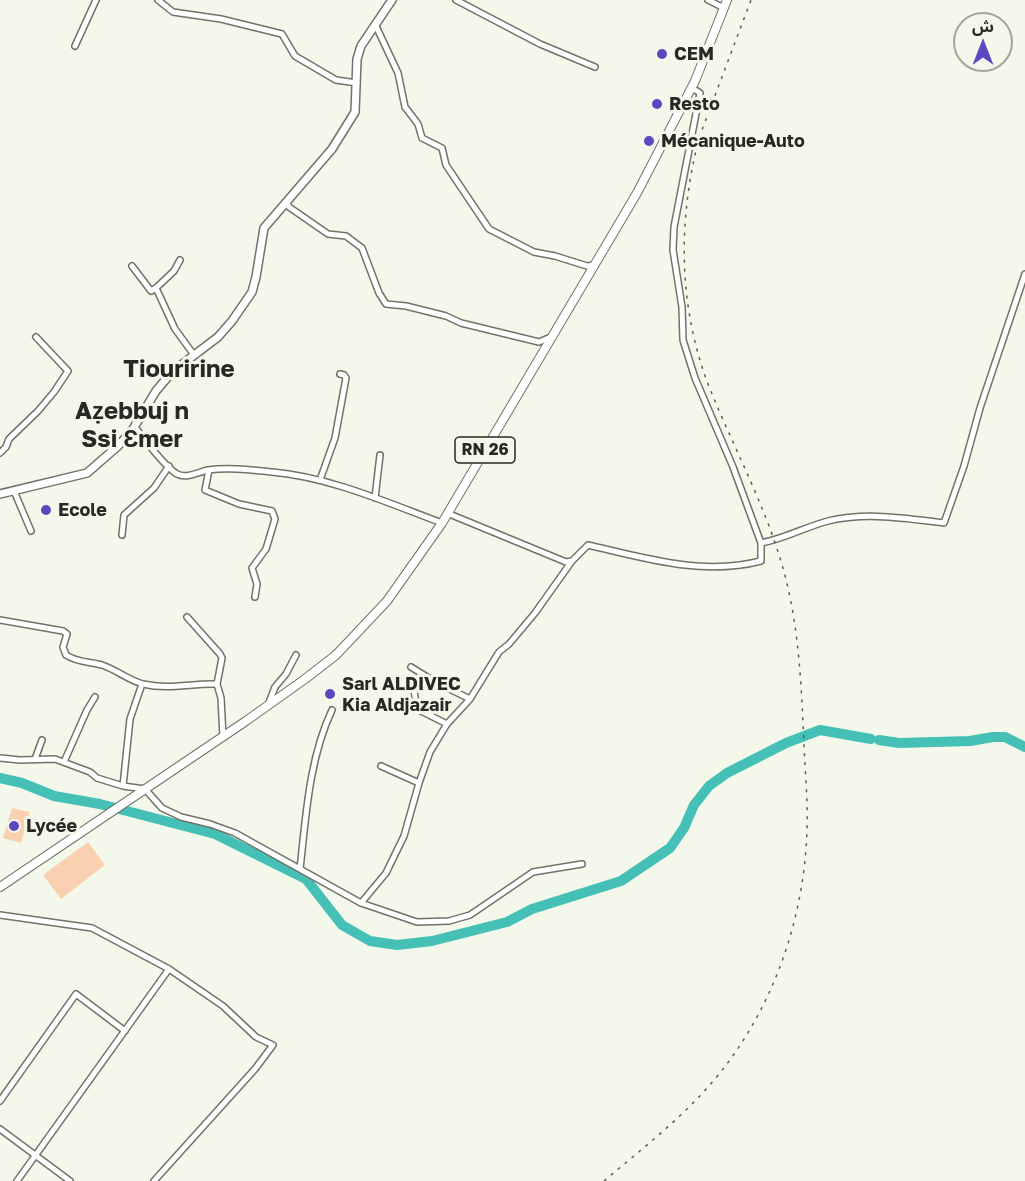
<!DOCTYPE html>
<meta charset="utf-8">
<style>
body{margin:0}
#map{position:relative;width:1025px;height:1181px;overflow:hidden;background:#f3f8eb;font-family:"Golos Text","Noto Sans Arabic",sans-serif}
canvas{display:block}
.north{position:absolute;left:953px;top:12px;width:60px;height:60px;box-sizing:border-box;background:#f3f8eb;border:2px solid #a1a59b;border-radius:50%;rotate:0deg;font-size:16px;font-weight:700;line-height:24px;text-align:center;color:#272924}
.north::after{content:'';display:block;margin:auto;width:21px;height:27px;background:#5a49c1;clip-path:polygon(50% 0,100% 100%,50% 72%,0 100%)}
</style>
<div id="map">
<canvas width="1025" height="1181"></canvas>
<div class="north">ش</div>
</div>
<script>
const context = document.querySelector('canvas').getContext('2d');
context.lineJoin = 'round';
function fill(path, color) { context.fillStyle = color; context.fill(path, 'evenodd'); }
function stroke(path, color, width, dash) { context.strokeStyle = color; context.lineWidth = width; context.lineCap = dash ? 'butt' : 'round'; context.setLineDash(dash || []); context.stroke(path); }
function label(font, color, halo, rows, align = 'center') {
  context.font = font + ' "Golos Text",sans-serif'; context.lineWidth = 6; context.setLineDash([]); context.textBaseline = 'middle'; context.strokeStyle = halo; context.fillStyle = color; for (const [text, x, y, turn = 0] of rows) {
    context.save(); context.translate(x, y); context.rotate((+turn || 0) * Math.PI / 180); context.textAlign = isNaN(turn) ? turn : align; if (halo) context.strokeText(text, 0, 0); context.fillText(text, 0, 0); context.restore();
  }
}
fill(new Path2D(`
 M12,808L30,812L21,843L3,838Z
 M88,842L105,865L61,899L43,875Z`), '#f9d1b1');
stroke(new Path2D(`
 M879,740L899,743L970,741L993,737H1005L1025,747
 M0,778L22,783L54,796L100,804L215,834L306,879L342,925L370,941L397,945L432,941L507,922L532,909L621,881L670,848L684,828L694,805L709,786L727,773L786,743L820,730L871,739`), '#44c0b7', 10);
const street = new Path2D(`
 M158,0L173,12L221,19L282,34L295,56L336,80L357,83
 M456,0L540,44L595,67
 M708,0L724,8
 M375,24L398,73L405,107L418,124L422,138L442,148L446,165L489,229L534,252L555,256L587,266L595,265
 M75,46L96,0
 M287,203L289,207L328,234L346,236L362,248L379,293L386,304L406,306L446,316L461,323L539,342L551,337
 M180,260L174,271L156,288L175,329L194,355
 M132,266L151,291L156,288
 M135,427C144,439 165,467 177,474C186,479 199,472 208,470C229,467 252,470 272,472C330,477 388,503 442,523
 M0,453L6,447L9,439L38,411L54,392L68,371L36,337
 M209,470L205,490L239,504L272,511L275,519L266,549L252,568L257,584L255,597
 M320,480L335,438L346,378L344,375L340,374
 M14,491L31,531
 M375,498L380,455
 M447,513L566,562L572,561L588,545C645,558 702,576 761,561V543L733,467L695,378L683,340L682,307L673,250L674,227L700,93L692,88
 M122,535L124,515L154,488L169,466
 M761,543C784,539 805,527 828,521C865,512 906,518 944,523L964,466L980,408L1025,274
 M187,617L220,654L222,658L217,684
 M0,620L63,631L67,634L63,647L66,655C76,662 90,662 102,665C117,670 128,680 143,684C169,690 192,683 217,684L221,698L223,737
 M411,667L435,682L470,699
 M414,690L417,709L447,724
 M268,705L275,687L286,674L296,655
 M0,758L20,760L55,759L90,772L97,778L123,786L145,789L162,808L181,817L210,824L235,833L361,903L417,922L449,921L470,915L533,872L582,864
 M35,759L42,740
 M64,762L87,710L95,697
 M381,766L419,783
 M123,786L130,719L142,684
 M300,869C306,816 309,759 332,710
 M361,903L386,873L404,836L419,783L430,752L447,724L470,699L499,652L509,644L535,613L572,561
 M0,915L92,928L169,969L223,1006L256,1037L273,1045L255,1069L154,1181
 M0,1101L76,994L125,1031
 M0,1129L70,1181
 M17,1181L169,969`);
const secondary = new Path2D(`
 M0,494L87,473L118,446L133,429L156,391L172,372L218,337L232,321L252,292L256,277L264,228L332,149L355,112L357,59L361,46L392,0`);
const primary = new Path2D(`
 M0,887L246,721L305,679L336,655L387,601L442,523L637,193L695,81L727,0`);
stroke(street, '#707468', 8);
stroke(secondary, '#707468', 10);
stroke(primary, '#707468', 10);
stroke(street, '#fff', 5);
stroke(secondary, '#fff', 7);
stroke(primary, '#fff', 8);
stroke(new Path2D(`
 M604,1181C636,1154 669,1128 698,1098C767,1026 804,928 807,830C808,801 805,772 804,744C801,681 799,619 780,558C762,499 731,442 708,384C678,304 678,220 699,138L751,0`), '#5a5d56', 1.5, [3, 6]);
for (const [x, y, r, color] of [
 [662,54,6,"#5a49c1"],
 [657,104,6,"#5a49c1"],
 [649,141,6,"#5a49c1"],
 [46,510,6,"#5a49c1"],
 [330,694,6,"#5a49c1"],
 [14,826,6,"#5a49c1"]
]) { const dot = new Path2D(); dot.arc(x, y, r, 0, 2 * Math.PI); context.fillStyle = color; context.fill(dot); stroke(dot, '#f3f8eb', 2); }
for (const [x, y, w] of [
 [485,450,60]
]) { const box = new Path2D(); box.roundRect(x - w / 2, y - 13, w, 26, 4.5); context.fillStyle = '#f3f8eb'; context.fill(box); stroke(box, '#272924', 1.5); }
label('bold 16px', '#272924', null, [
 ["RN 26",485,450]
]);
label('bold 18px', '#272924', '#f3f8eb', [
 ["CEM",674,54],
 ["Resto",669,104],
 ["Mécanique-Auto",661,141],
 ["Ecole",58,510],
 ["Sarl ALDIVEC",342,684],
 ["Kia Aldjazair",342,705],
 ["Lycée",26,826]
], 'left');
label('bold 24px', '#272924', '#f3f8eb', [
 ["Tiouririne",179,369],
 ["Aẓebbuj n",132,411],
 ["Ssi Ɛmer",132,439]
]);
</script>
